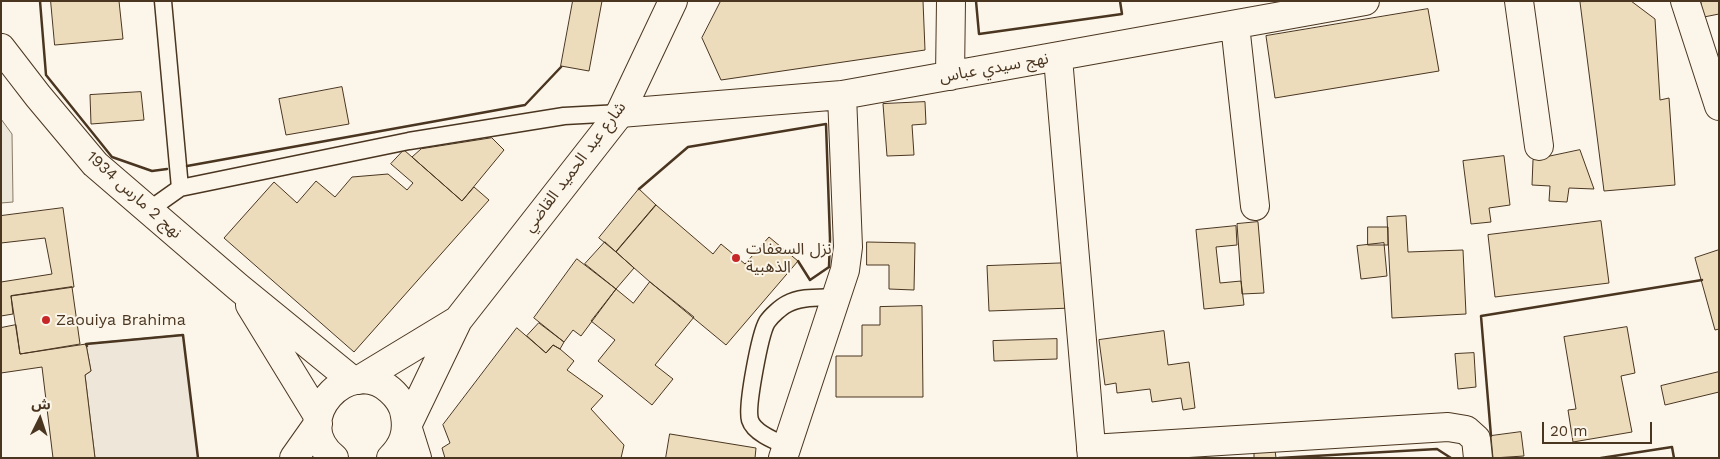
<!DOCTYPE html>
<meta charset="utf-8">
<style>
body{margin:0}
#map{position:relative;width:1720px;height:459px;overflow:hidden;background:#fbf6e9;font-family:"Work Sans","Noto Sans Arabic",sans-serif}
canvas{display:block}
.frame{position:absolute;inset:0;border:2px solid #4a3520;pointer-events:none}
.north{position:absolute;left:15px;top:394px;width:50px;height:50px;-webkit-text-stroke:4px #fbf6e9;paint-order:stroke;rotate:4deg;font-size:14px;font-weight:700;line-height:20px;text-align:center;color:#4a3520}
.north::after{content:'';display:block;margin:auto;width:18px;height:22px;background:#4a3520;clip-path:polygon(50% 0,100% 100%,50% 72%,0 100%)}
.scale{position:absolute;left:1542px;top:422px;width:110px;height:22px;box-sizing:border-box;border:2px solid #4a3520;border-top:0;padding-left:6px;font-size:15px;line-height:18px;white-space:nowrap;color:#4a3520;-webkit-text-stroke:4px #fbf6e9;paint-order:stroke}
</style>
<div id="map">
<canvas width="1720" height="459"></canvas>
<div class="frame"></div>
<div class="north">ش</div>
<div class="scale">20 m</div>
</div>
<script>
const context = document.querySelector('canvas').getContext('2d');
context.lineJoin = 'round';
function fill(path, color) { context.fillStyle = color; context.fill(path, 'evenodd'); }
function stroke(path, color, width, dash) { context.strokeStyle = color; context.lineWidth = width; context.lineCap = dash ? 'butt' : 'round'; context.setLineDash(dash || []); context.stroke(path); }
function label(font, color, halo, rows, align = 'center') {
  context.font = font + ' "Work Sans","Noto Sans Arabic",sans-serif'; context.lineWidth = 4; context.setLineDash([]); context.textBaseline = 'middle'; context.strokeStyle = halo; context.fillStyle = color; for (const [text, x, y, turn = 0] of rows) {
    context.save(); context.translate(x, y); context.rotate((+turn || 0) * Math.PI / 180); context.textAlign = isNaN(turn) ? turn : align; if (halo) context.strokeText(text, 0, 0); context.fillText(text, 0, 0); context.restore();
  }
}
const green = new Path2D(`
 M183,335L198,458H95L85,375L91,371L86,344Z`);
fill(green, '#ede6d9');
stroke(green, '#887966', 1);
const parking = new Path2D(`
 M1,119L12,134L13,202L1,203Z`);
fill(parking, '#ede7d9');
stroke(parking, '#887966', 1);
const building = new Path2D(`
 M51,1H119L123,39L55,45Z
 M573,1H602L589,71L561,66Z
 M721,1H923L925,50L721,80L702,38Z
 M1631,1L1655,19L1660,100L1669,98L1675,185L1604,191L1580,2Z
 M1701,1H1719V14L1704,17Z
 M1428,9L1439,71L1275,98L1266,36Z
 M342,87L349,124L286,135L279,99Z
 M141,92L144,120L91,124L90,95Z
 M925,102L926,124L912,125L914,155L887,156L883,104Z
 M492,138L504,150L462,201L412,157L421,149Z
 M404,150L462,201L474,187L489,200L354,352L224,238L274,182L297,203L316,181L335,197L352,177L388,174L407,190L413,183L391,164Z
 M1580,150L1594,189L1569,188L1567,202L1549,201L1550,186L1532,185L1533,160Z
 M1504,156L1510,205L1489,208L1491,222L1471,224L1463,161Z
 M639,189L656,205L616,252L599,238Z
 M656,205L713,254L721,244L745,264L769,237L798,261L726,345L650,282L616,252Z
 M63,208L74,287L11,296L13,314L1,316V282L52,274L45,238L1,243V216Z
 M1406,216L1408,252L1463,250L1466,314L1392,318L1387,217Z
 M1601,221L1609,283L1495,297L1488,235Z
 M1258,222L1264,293L1242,294L1237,224Z
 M1236,226L1237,245L1216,247L1220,283L1241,281L1244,305L1204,309L1196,230Z
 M1368,227H1388V245H1368Z
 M605,242L634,268L616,289L585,264Z
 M867,242L915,243L914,290L889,289V265H867Z
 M1384,243L1387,276L1361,279L1357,246Z
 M1719,250V329L1715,330L1695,258Z
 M577,259L616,289L581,336L573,330L564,342L534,318Z
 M1071,263L1072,308L989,311L987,266Z
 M650,282L694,317L655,365L673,379L652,405L598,361L615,340L591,321L616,289L633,303Z
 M72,287L80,344L20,354L11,296Z
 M922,306L923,397H836V356H862V325H880V307Z
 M539,323L564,342L560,349L553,345L546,353L527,336Z
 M16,325L20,354L86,344L91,371L85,375L95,458H53L42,367L1,373V328Z
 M1627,327L1635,373L1621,376L1632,432L1573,442L1568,410L1576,409L1564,337Z
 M517,328L546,353L553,345L560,349L574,361L567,370L603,396L591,409L624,445L621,458H445L442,448L450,443L443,425Z
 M1164,331L1168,365L1189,362L1195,408L1183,410L1181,398L1152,402L1150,389L1117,393L1116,383L1105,385L1099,340Z
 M1057,339V359L994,361L993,341Z
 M1474,353L1476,387L1458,389L1455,354Z
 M1719,372V392L1665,405L1661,386Z
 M1521,432L1524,456L1493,458L1491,436Z
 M670,434L756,448L755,458H666Z
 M1275,450L1276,458H1254V451Z`);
fill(building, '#ecdcbc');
stroke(building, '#4a3520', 1);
const lane = new Path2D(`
 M180,188L409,141L564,116L620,113
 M149,210L180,188L163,1
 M787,446C775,441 754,433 750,420C746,407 760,334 767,322C771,316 781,307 787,304C801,296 821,298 836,297`);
const street = new Path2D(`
 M1519,1L1539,146
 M1685,1L1719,106
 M1235,25L1255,206
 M1058,58L1092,458
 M950,76L951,1
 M620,113L842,95L1365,1
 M407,426L417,458
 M1091,449L1448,427L1466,430L1476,439L1478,458
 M783,458L845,270L848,247L842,95`);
const secondary = new Path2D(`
 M1,48L38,96L95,164L238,287L352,380
 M250,305L318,416
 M359,380L458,320
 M407,426L458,320L620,113L673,1
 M294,458L318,424
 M334,458C287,420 349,353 390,390C398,397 404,406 405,416C408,433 403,446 391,458`);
stroke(lane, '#4a3520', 19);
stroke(street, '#4a3520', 30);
stroke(secondary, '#4a3520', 30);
stroke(lane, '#fbf6e9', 16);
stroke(street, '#fbf6e9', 28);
stroke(secondary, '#fbf6e9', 28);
stroke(new Path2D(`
 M40,1L46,75L112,157L152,171L167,169
 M976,1L979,34L1122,14L1120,1
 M187,166L525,105L561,67
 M639,189L688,147L826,124L830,239L829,267L810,280L798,261
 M87,346L86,344L183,335L198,458
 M1491,436L1481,316L1702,280
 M1279,458L1437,449L1451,458
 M1601,458L1672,447L1674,458`), '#4a3520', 2.5);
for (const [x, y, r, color] of [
 [736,258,5,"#c62828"],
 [46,320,5,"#c62828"]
]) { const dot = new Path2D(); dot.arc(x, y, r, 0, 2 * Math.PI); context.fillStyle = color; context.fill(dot); stroke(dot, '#fbf6e9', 2); }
label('16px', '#4a3520', '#fbf6e9', [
 ["نهج سيدي عباس",994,68,-10],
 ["شارع عبد الحميد القاضي",575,167,-53],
 ["نهج 2 مارس 1934",134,195,42]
]);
label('16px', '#4a3520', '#fbf6e9', [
 ["نزل السعفات",746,249],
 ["الذهبية",746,267],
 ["Zaouiya Brahima",56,320]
], 'left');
</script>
